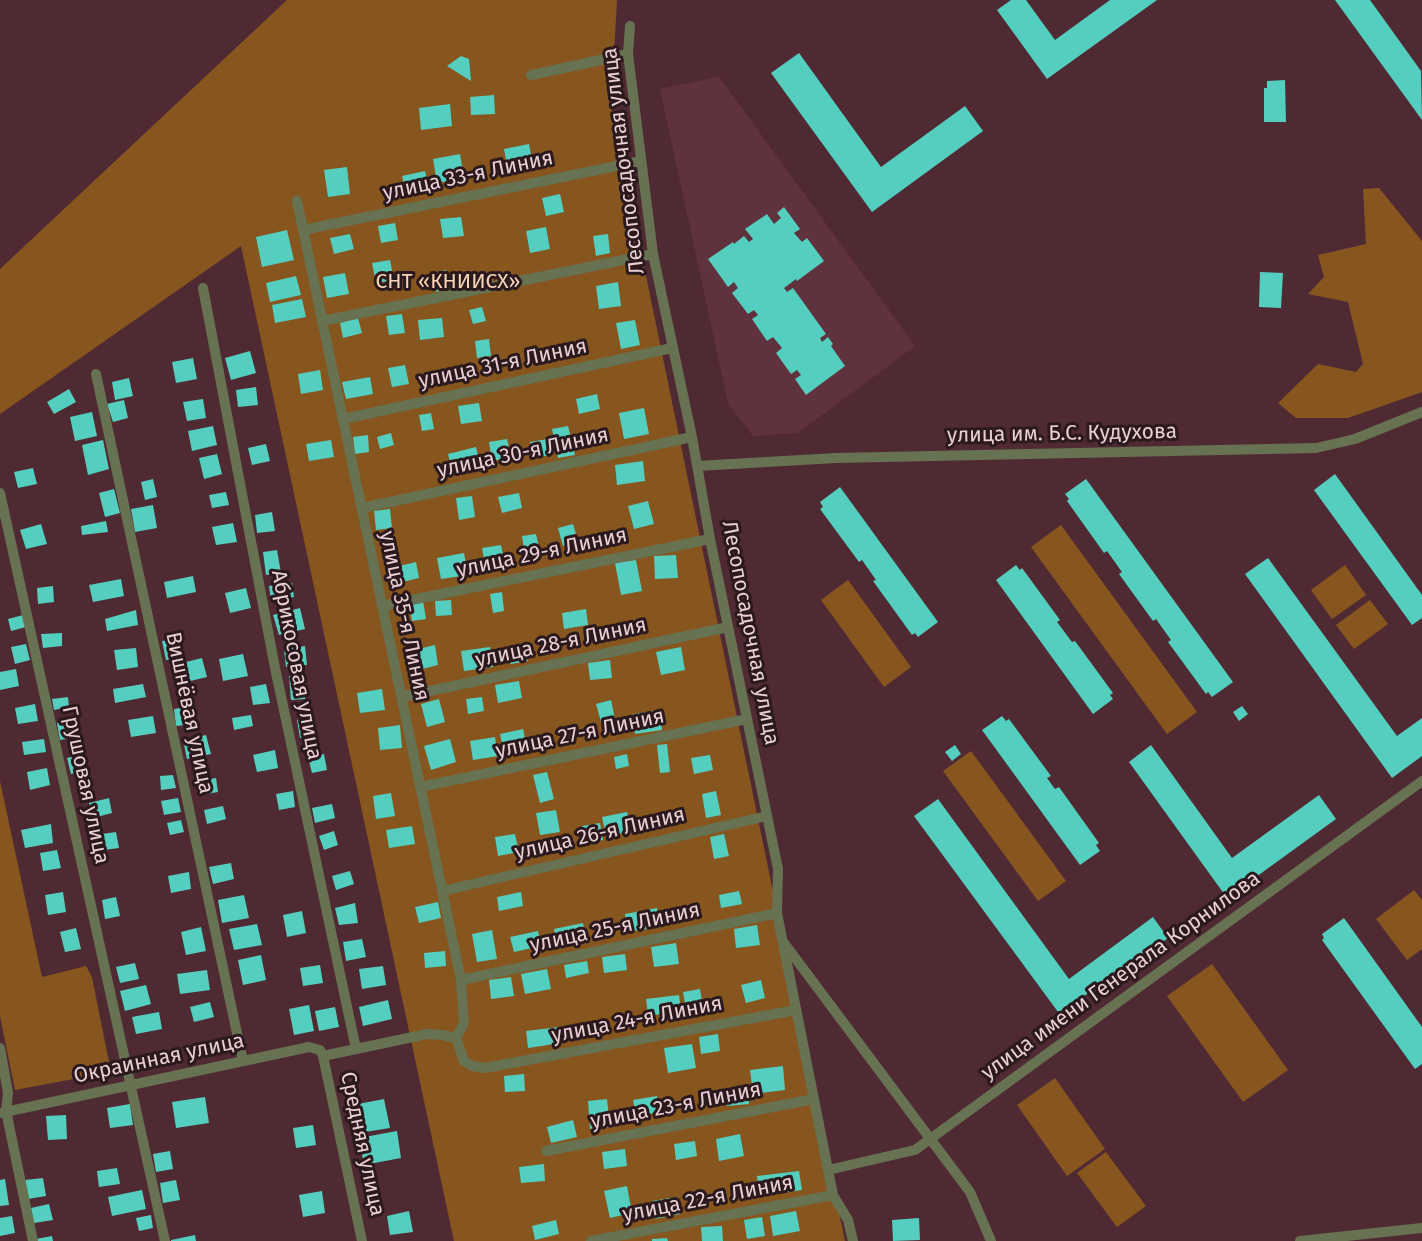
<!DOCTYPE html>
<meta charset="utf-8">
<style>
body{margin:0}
canvas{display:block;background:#502a33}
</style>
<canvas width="1422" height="1241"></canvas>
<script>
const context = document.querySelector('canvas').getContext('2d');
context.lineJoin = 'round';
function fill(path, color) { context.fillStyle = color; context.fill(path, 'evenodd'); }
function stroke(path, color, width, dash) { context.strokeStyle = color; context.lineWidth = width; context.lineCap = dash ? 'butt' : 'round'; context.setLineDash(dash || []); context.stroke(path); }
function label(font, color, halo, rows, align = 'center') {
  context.font = font + ' "Fira Sans",sans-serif'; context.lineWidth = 6; context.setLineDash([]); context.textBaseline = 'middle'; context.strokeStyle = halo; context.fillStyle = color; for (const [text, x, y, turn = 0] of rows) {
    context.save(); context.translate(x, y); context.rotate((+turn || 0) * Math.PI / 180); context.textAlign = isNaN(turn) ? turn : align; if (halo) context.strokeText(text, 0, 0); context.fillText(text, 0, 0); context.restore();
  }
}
fill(new Path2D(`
 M719,77L915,346L798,433L753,436L728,403L660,89Z`), '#60323e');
fill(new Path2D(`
 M287,0H617L611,106L845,1241H454L241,246L0,414V269Z
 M1379,188L1422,241V392L1348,418H1296L1278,403L1318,364L1356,372L1363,364L1348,302L1308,294L1324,277L1318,255L1366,244L1363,189Z
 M1061,525L1197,712L1167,734L1031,547Z
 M1345,565L1366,595L1332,619L1311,590Z
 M848,580L911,667L884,687L821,600Z
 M1370,600L1388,624L1354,649L1336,625Z
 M971,751L1066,881L1038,901L943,771Z
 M0,781L42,977L86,966L92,977L111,1072L15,1090L0,1016Z
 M1414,890L1422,900V949L1407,960L1376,919Z
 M1212,964L1288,1070L1243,1102L1167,996Z
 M1055,1078L1105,1149L1067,1176L1017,1105Z
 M1106,1152L1146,1206L1117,1227L1077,1173Z`), '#87551e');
fill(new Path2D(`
 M1011,0H1026L1055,40L1110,0H1157L1047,79L997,10Z
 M1335,0H1370L1421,71L1422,120Z
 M799,53L881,167L965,106L983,131L872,212L771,73Z
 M461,56L469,59L471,81L447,66Z
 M1285,80L1286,122H1264V88H1267V81Z
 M494,95L495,114L471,115L470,97Z
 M450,104L452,126L421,130L419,108Z
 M529,144L533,166L508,171L504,149Z
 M460,154L464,178L437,183L433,159Z
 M347,167L350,194L328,197L324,170Z
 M425,171L429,187L406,192L402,176Z
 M560,194L564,212L546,216L542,198Z
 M784,207L800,229L794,233L802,242L807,238L824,261L797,281L796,279L784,288L787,292L793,288L826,334L820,338L822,342L828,337L833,344L831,346L845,366L806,395L795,379L801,375L797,370L791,374L776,353L782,348L773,337L767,341L752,319L758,315L754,310L748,314L732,293L738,288L734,282L728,287L708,259L733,242L734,244L744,236L749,242L753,239L745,229L767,214L774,224L781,218L777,213Z
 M461,217L464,236L443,238L440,219Z
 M395,223L398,240L381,243L378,226Z
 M546,227L550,249L530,253L526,231Z
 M287,230L294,260L262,267L256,237Z
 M350,234L354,249L334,254L330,238Z
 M608,234L610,253L596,256L593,236Z
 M390,260L394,280L376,283L372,263Z
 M446,270L451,287L436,292L431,274Z
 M1260,272L1283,273L1281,308L1259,307Z
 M345,273L349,294L327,298L323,277Z
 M296,276L301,295L270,302L266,283Z
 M618,282L621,306L599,309L596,286Z
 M302,299L306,317L275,323L272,305Z
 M482,307L486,321L473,324L469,310Z
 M402,314L405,333L389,335L386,316Z
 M358,318L362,333L343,338L340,323Z
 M442,318L444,337L420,340L418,320Z
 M635,320L640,345L621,349L616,323Z
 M489,339L491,356L477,358L475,341Z
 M250,351L256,373L231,380L225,358Z
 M193,358L197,379L176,383L172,362Z
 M405,365L409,384L392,387L388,368Z
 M456,366L459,379L449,382L446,369Z
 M320,370L323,390L301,394L298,374Z
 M370,377L373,394L346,399L342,382Z
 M129,378L133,396L115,400L112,382Z
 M256,387L258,405L238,407L236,390Z
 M69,389L76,402L54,414L47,402Z
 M597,394L600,409L579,414L576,399Z
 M203,399L206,418L187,421L183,402Z
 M124,400L128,418L113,422L107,404Z
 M479,403L482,421L461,424L458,406Z
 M644,408L649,434L624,439L619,413Z
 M92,412L97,436L75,441L70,417Z
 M431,413L434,429L422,431L419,415Z
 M213,426L217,445L192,451L188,431Z
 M568,426L575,455L558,458L552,429Z
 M391,433L394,445L380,449L377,437Z
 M368,435L369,452L355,454L353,437Z
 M507,439L511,457L492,461L489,442Z
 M548,439L551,455L533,458L530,442Z
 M103,440L109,469L88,475L82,445Z
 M331,440L334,457L309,461L306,444Z
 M266,444L270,461L252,465L248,448Z
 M476,447L481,468L453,474L448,454Z
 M217,454L222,474L204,479L199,458Z
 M643,461L645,481L617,485L615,465Z
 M33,468L37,484L18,488L14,472Z
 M1335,474L1422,595V618L1412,625L1314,490Z
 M153,479L157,497L145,500L141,482Z
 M1086,479L1233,682L1212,697L1208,692L1206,694L1168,642L1171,640L1156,619L1153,621L1119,574L1122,572L1107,551L1104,553L1067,501L1069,499L1065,494Z
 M840,487L938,622L918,637L915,633L912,635L873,581L876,580L862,560L859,562L820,509L823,507L820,502Z
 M114,489L120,513L105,517L99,493Z
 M226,492L229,505L212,508L209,495Z
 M519,493L522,508L502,513L498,497Z
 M472,496L475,517L459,520L456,498Z
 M648,501L654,524L634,529L628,506Z
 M153,505L157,528L135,532L131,509Z
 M390,509L392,528L376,530L374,511Z
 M272,512L275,531L257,533L255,515Z
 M106,521L108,532L82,535L81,526Z
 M233,523L237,542L216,545L212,527Z
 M41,524L47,544L26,549L20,530Z
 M573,524L578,541L563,546L558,528Z
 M536,534L540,553L525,556L522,536Z
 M501,545L505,566L486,569L482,548Z
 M277,550L281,573L266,575L263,552Z
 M464,553L468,575L441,579L437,558Z
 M676,555L678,578L655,579L654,556Z
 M1268,558L1397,736L1422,718V756L1392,778L1245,574Z
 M636,560L642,591L621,595L615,563Z
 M416,562L419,578L402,582L399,566Z
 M1016,565L1020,570L1022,568L1060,620L1057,622L1072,642L1075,641L1113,693L1110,695L1113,699L1093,714L996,580Z
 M193,576L196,592L167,598L164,582Z
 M121,579L124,596L93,602L89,585Z
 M292,583L294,597L271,600L269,586Z
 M53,586L54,602L38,604L37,588Z
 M246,588L251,608L230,613L225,593Z
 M502,592L504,611L493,613L490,594Z
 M451,600L452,615L436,616L435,601Z
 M423,601L426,619L412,621L409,604Z
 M300,608L305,629L279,635L273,615Z
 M586,609L588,625L564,629L562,613Z
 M136,610L138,625L107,631L105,619Z
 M23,615L26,627L11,631L8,619Z
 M62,633V646L43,648L41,634Z
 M176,639L179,658L166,660L162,641Z
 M26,644L30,660L15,664L11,647Z
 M435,645L438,665L422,669L418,649Z
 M525,645L528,661L511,664L507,649Z
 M305,646L307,665L286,667L284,649Z
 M490,647L493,667L464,671L461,651Z
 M681,647L685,670L661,675L656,652Z
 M136,648L138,667L117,670L114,650Z
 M243,654L248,676L223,681L219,659Z
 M202,658L207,677L182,683L178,664Z
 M610,660L612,678L590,680L588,663Z
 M16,669L19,686L0,690V672Z
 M304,675L305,699L291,700L289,676Z
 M519,681L522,698L498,703L495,685Z
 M143,684L146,697L115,703L113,689Z
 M266,684L270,703L253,705L250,687Z
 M382,689L385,710L360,713L357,693Z
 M68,697L69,707L54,710L52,699Z
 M482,697L484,711L468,714L466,699Z
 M439,699L445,722L427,727L421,704Z
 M611,700L615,719L601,722L596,704Z
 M35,704L38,721L18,724L15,708Z
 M192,706L195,724L176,726L174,709Z
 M1242,706L1248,714L1239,721L1233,712Z
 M660,710L662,730L635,734L633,714Z
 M251,715L253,726L234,730L232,718Z
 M153,716L156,733L131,737L128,720Z
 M1002,716L1006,721L1009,719L1051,776L1047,778L1055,789L1059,787L1099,843L1096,845L1100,851L1080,865L982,730Z
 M312,717L316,735L300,738L297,720Z
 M73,719L77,737L60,740L57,723Z
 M400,725L402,748L380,750L378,728Z
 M523,729L528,752L505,757L500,734Z
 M206,735L211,754L187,759L183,740Z
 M495,737L498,756L473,760L470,741Z
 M44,739L46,752L24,755L22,742Z
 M450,739L456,762L431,770L424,746Z
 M667,744L670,772L660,773L657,745Z
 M955,745L961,754L952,761L945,752Z
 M1151,745L1232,858L1319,795L1336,819L1227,898L1129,762Z
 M275,750L278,768L257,772L253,755Z
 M324,754L327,770L312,773L308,757Z
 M627,754L629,766L616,769L614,757Z
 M80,755L83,772L71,774L67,758Z
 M710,755L713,770L694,774L691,758Z
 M47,768L50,785L30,790L27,772Z
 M547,772L554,799L540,803L533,775Z
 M173,775L176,788L161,790L160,776Z
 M216,778L218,792L200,795L198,781Z
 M293,791L295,807L279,810L276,794Z
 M716,791L721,815L706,818L702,794Z
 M391,793L395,816L376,819L373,796Z
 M109,798L112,813L93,818L89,803Z
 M178,798L181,812L164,815L161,801Z
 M938,799L1069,979L1153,917L1168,938L1131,965L1130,963L1118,971L1119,974L1094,992L1093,990L1076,1001L1078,1004L1061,1016L914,816Z
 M332,804L335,818L315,823L312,808Z
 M223,806L226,819L207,824L204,810Z
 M556,810L560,832L540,835L536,813Z
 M627,812L631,832L606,836L602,817Z
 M181,820L184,832L170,835L167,823Z
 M600,823L603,840L585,843L582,826Z
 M51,824L53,843L25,848L21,830Z
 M412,826L415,844L389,848L386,830Z
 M334,831L338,845L324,850L319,836Z
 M116,832L119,848L104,850L102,834Z
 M515,834L519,852L498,856L495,837Z
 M724,834L729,856L714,859L710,837Z
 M57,850L61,868L43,871L40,853Z
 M231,863L234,879L213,884L209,867Z
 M350,871L354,884L336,890L332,876Z
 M189,872L191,889L171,893L168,876Z
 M739,891L742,904L721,908L719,895Z
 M63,892L66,912L48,915L45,895Z
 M521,892L523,906L499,911L497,897Z
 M244,895L249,918L222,923L218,900Z
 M116,897L120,916L105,919L102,900Z
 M438,902L441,918L419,923L415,907Z
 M355,903L358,923L339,925L335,908Z
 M657,908L660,927L627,932L625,914Z
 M302,911L306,933L287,937L283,915Z
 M1344,918L1422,1027V1064L1415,1069L1322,940L1324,938L1322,934Z
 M583,923L587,942L558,948L554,929Z
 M257,924L262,945L234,950L229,929Z
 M757,925L760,945L736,948L734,929Z
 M201,927L206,951L186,955L181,932Z
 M76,928L81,949L65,952L60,932Z
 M492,930L497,959L477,962L472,934Z
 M538,931L541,946L514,952L510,937Z
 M362,939L366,957L346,961L343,942Z
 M676,943L679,964L654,967L651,947Z
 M445,951L446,966L425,968L424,953Z
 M625,954L627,970L604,973L602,957Z
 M261,955L266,980L243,985L238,960Z
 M587,961L589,973L566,978L564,965Z
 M135,963L139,979L120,983L116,967Z
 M320,965L323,983L303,986L300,968Z
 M383,966L386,985L362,989L359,969Z
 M547,969L551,989L525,994L521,974Z
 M207,970L210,990L180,994L177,974Z
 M511,977L514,996L491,999L489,980Z
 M761,980L765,998L746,1003L741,985Z
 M146,985L151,1004L125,1011L120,991Z
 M700,989L704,1013L687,1015L683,992Z
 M679,995L681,1011L648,1016L646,999Z
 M388,1000L392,1019L363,1026L359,1007Z
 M210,1002L214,1017L194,1022L190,1007Z
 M309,1005L314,1031L294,1035L289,1009Z
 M335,1007L339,1027L319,1031L315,1011Z
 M159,1012L162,1029L136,1034L132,1017Z
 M559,1027L561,1043L528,1048L526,1031Z
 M718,1034L720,1051L701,1054L699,1037Z
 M692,1044L696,1068L668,1073L664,1048Z
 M783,1066L785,1090L753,1094L750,1070Z
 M524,1074L525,1091L505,1092L504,1076Z
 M747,1087L749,1104L727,1106L725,1090Z
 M657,1096L660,1112L636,1116L633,1100Z
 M205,1097L209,1123L176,1128L172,1102Z
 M384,1099L390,1128L365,1132L358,1104Z
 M607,1099L610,1127L590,1129L588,1101Z
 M130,1104L133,1125L110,1128L107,1108Z
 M66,1115L67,1139L48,1140L46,1116Z
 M573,1120L577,1137L551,1143L547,1127Z
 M313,1125L316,1145L296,1148L293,1128Z
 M397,1131L401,1158L364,1165L359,1138Z
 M740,1134L744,1156L719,1161L716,1139Z
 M695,1141L697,1156L676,1160L674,1144Z
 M625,1149L627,1166L604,1169L602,1152Z
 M170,1151L173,1169L156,1172L153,1154Z
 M544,1164L545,1181L521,1183L519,1167Z
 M117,1168L120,1184L99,1187L97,1171Z
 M799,1171L802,1190L759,1196L757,1176Z
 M43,1178L46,1196L28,1199L25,1180Z
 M5,1179L9,1205L0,1206V1180Z
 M176,1180L180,1200L163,1203L160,1183Z
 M627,1186L632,1213L610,1218L604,1191Z
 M142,1190L146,1209L112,1216L108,1197Z
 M322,1191L325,1213L303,1217L299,1195Z
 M677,1197L680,1214L655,1219L652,1201Z
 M49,1204L53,1220L34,1223L31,1208Z
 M409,1211L413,1232L390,1235L387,1216Z
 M796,1211L800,1231L773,1236L770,1216Z
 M151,1215L153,1228L139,1231L136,1218Z
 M12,1216L15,1233L0,1236V1218Z
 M762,1217L765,1236L747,1239L744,1220Z
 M919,1218L920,1240L893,1241L892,1220Z
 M556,1220L559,1234L535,1240L532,1226Z
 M722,1226L723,1241H702L701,1227Z
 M195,1235L196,1241H171V1240Z
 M52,1236L53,1241H36V1239Z
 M667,1238L668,1241H652V1239Z`), '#53cebf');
stroke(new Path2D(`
 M630,26L628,54L653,254L692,437L710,539L778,869L777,913L833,1195L848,1220L853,1241
 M531,75L628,54
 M297,201L461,980L464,1023L456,1038
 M303,230L641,161
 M203,288L275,668L356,1049
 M322,321L653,254
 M96,374L243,1061
 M343,419L672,348
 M697,466L836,458L1316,448L1355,439L1422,412
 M0,493L165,1241
 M362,508L692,437
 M382,606L710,539
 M402,697L728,627
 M420,787L747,719
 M442,891L767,816
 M784,943L970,1192L991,1241
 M461,980L777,913
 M0,1048L8,1093L6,1111L33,1241
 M323,1056L427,1034L442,1035L456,1038L464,1061L472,1066L485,1068L796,1010
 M323,1056L362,1241
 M0,1113L309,1047L320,1050L323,1056
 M546,1151L814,1099
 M828,1170L915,1150L1422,781
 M591,1241L833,1195
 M1300,1241L1422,1228`), '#667252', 10);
label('21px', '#e9cfd4', '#2a191d', [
 ["Лесопосадочная улица",624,161,-97],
 ["улица 33-я Линия",468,176,-12],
 ["улица 31-я Линия",503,364,-12],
 ["улица им. Б.С. Кудухова",1062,434,-1],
 ["улица 30-я Линия",523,453,-12],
 ["улица 29-я Линия",542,553,-12],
 ["улица 35-я Линия",404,616,78],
 ["Лесопосадочная улица",750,633,79],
 ["улица 28-я Линия",561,643,-12],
 ["Абрикосовая улица",296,665,79],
 ["Вишнёвая улица",189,713,78],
 ["улица 27-я Линия",580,734,-12],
 ["Грушовая улица",85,785,78],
 ["улица 26-я Линия",600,834,-13],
 ["улица 25-я Линия",615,928,-12],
 ["улица имени Генерала Корнилова",1121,976,-36],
 ["улица 24-я Линия",637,1020,-11],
 ["Окраинная улица",159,1059,-12],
 ["улица 23-я Линия",676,1106,-11],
 ["Средняя улица",362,1144,78],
 ["улица 22-я Линия",708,1199,-11]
]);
label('21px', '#f7d4b5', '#2a191d', [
 ["СНТ «КНИИСХ»",448,282]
]);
</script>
